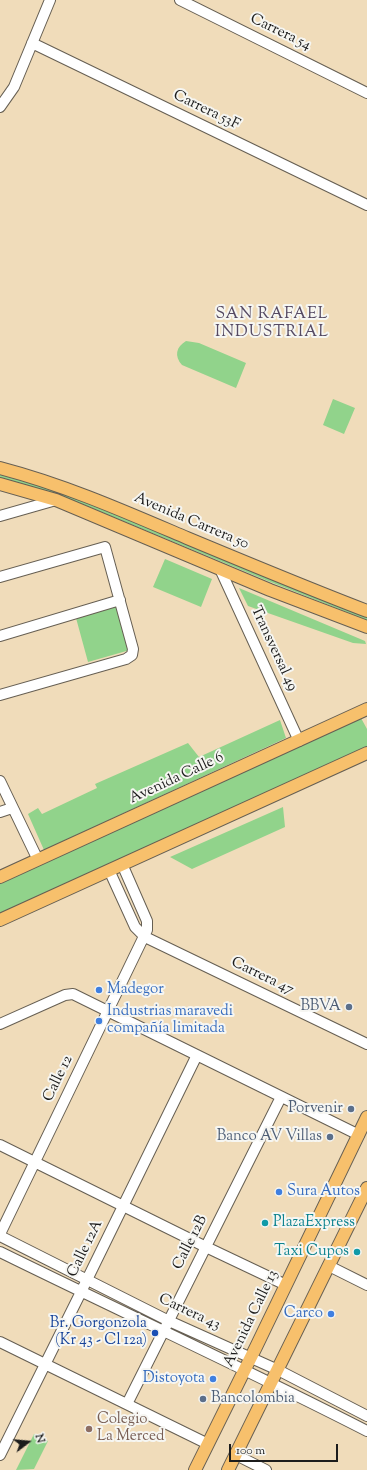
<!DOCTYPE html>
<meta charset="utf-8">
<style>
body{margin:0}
#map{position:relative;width:367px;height:1470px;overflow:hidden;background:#f0dcba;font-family:"Sorts Mill Goudy",serif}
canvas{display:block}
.north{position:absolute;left:8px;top:1422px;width:40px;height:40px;-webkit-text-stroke:3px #f6f6f2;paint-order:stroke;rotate:74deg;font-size:11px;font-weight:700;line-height:16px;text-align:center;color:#1c1c1c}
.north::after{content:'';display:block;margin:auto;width:14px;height:18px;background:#1c1c1c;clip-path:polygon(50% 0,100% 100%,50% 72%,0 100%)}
.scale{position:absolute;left:229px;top:1444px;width:109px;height:18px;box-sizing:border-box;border:2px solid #1c1c1c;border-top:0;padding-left:5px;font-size:12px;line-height:14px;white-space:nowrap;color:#1c1c1c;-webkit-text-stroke:3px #f6f6f2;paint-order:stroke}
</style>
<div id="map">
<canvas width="367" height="1470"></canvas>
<div class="north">N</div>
<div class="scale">100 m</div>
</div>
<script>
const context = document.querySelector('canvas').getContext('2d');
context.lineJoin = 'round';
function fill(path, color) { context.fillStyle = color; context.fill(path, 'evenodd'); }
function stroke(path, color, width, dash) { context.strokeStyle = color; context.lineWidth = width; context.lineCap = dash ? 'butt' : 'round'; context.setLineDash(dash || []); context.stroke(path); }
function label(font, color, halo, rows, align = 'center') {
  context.font = font + ' "Sorts Mill Goudy",serif'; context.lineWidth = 4; context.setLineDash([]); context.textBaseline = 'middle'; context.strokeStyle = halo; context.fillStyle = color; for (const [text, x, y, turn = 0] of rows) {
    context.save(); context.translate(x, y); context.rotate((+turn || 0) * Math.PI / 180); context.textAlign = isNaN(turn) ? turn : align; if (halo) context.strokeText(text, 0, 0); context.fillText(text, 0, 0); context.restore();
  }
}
fill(new Path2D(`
 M186,341L199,343L246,363L236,388L182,365C174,356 176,347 186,341Z
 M333,399L355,408L344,434L323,425Z
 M0,471L46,484L367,614V620L268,581L80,503L44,490L0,478Z
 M165,559L212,579L201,607L153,587Z
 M239,588L365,641L366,644L353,643L248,606Z
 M117,606L130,650L88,662L76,618Z
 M361,718L367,729V747L0,914V883Z
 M280,720L286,738L44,850L28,814L38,808L42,814L97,788L95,784L188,743L199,757Z
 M283,807L285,827L192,869L170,857Z
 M34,1434L48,1441L34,1469L16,1470Z`), '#91d38b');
const minor = new Path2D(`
 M180,0L367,93
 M32,43L367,205
 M0,107L14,87L50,0
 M0,516L56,500
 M220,569L299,741
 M0,577L105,547L133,649L132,655L126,659L0,695
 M0,636L120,600
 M0,781L38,860
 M0,812L12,808
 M109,870L135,927L145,937L367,1044
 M0,1024L65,995L73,994L359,1135
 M0,1145L206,1247L286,1285
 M0,1234L147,930V921L122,864
 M0,1236L169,1321L278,1370L367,1416
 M0,1252C122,1312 246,1369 367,1431
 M329,1266L367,1285
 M0,1342L208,1444
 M127,1404L281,1097
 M0,1455L81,1292L197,1055
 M236,1455L266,1470`);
const major = new Path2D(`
 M0,468C65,485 126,512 187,538C247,563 307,588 367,611
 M0,484L56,500L270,590L367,627
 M0,877L367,709
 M0,920L367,753
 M195,1470L256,1347L367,1117
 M228,1470L367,1188`);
stroke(minor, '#665f53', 12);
stroke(major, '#665f53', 14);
stroke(minor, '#fff', 10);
stroke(major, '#f7c06c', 12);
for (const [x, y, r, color] of [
 [99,990,4,"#3f7fe0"],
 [349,1007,4,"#5c6f8a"],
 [99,1021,4,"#3f7fe0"],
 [351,1109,4,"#5c6f8a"],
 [330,1137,4,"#5c6f8a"],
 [279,1192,4,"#3f7fe0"],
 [265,1223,4,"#0f9aa8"],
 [357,1252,4,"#0f9aa8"],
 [331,1314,4,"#3f7fe0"],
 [155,1333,4,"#1a4fb4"],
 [213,1379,4,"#3f7fe0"],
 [203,1399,4,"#5c6f8a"],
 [89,1429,4,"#8d6e63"]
]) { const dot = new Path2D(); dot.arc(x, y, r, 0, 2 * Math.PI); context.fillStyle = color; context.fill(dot); stroke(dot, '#f6f6f2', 1.5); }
label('15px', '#1c1c1c', '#f6f6f2', [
 ["Carrera 54",280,33,26],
 ["Carrera 53F",206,111,26],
 ["Avenida Carrera 50",191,522,23],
 ["Transversal 49",273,649,65],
 ["Avenida Calle 6",177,779,-25],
 ["Carrera 47",262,977,26],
 ["Calle 12",59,1079,-64],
 ["Calle 12B",191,1243,-63],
 ["Calle 12A",86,1249,-64],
 ["Carrera 43",189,1313,25],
 ["Avenida Calle 13",252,1319,-64]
]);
label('15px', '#366cbe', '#f6f6f2', [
 ["Madegor",107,990],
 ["Industrias maravedi",107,1012],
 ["compañía limitada",107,1029],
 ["Sura Autos",287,1192],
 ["Carco",323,1314,"right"],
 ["Distoyota",205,1379,"right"]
], 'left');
label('15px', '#4e5e75', '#f6f6f2', [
 ["BBVA",341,1007],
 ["Porvenir",343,1109],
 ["Banco AV Villas",322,1137],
 ["Bancolombia",211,1399,"left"]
], 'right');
label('15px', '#0d838f', '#f6f6f2', [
 ["PlazaExpress",273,1223],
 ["Taxi Cupos",349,1252,"right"]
], 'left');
label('15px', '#164399', '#f6f6f2', [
 ["Br. Gorgonzola",147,1324],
 ["(Kr 43 - Cl 12a)",147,1341]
], 'right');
label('15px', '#785e54', '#f6f6f2', [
 ["Colegio",97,1420],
 ["La Merced",97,1437]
], 'left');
context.letterSpacing = '1px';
label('16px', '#564a63', '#f6f6f2', [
 ["SAN RAFAEL",272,315],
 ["INDUSTRIAL",272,333]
]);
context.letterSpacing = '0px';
</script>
